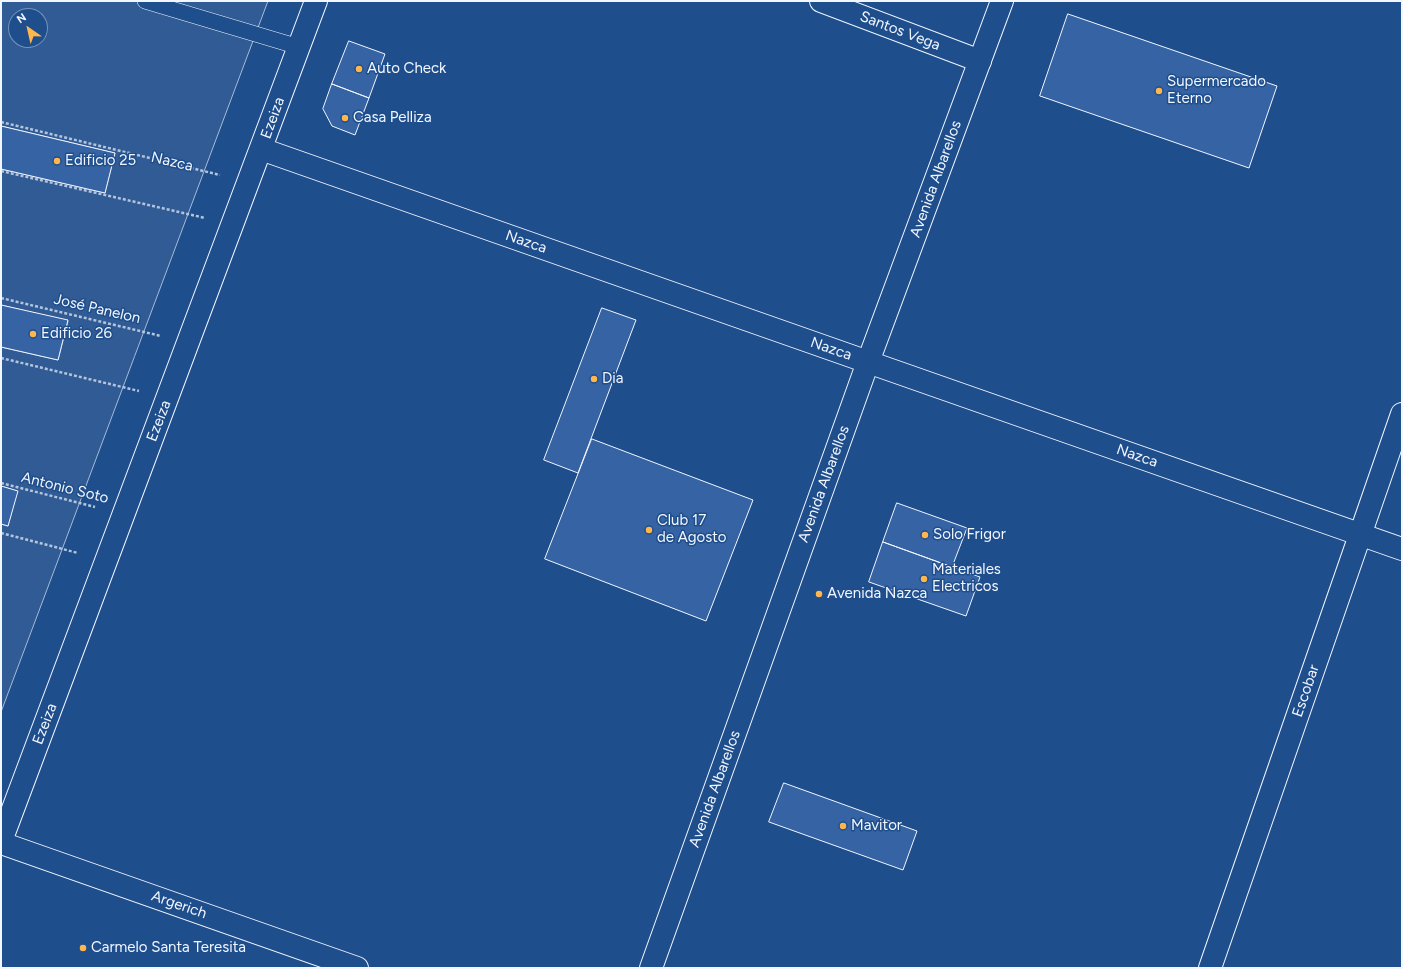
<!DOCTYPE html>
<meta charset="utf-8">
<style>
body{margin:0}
#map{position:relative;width:1403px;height:969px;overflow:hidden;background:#1f4e8c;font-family:Figtree,sans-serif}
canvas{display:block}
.frame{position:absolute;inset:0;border:2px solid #f2f6ff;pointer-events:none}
.north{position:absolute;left:8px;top:8px;width:40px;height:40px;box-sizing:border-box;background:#1f4e8c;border:1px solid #7391ba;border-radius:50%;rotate:326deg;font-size:11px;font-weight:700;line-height:16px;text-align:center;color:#f2f6ff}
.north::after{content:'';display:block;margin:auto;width:14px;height:18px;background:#ffb74d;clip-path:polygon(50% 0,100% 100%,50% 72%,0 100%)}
</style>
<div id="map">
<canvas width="1403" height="969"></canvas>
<div class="frame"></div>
<div class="north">N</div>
</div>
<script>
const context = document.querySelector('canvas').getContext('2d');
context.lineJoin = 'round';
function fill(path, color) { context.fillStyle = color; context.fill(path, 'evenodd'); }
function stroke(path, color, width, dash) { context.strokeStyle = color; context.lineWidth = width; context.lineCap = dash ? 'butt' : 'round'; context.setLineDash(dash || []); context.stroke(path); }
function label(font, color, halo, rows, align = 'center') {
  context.font = font + ' Figtree,sans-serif'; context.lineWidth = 3; context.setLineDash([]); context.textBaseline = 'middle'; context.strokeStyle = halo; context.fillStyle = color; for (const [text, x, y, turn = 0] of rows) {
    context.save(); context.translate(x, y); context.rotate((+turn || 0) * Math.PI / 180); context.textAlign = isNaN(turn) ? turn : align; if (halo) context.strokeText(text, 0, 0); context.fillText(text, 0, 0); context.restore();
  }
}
const built = new Path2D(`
 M1,1H268L1,712V524L8,526L17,491L1,486V347L58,360L68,321L1,305V169L105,193L115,153L1,126ZM16,16H40V40H16Z`);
fill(built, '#305b95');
stroke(built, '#a8bbd7', 1);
const building = new Path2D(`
 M1068,14L1277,86L1249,168L1040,96Z
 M349,41L385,54L369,98L332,84Z
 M332,84L369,98L355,135L332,126L323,109Z
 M1,126L115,153L105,193L1,169Z
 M1,305L68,320L58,360L1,347Z
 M602,308L636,320L578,473L544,460Z
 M592,439L753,500L706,621L545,559Z
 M1,486L18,491L8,526L1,524Z
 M897,503L967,528L952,567L883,542Z
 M883,542L980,577L966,616L869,582Z
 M784,783L917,831L903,870L769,822Z`);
fill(building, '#3563a3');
stroke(building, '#f2f6ff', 1);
const lane = new Path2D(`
 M145,1L299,47`);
const street = new Path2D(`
 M821,1L980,61
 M261,149L868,362
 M1,841L316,1
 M1,843L357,968
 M1210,968L1402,414`);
const secondary = new Path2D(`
 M868,362L1402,549
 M651,968L868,362L1002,1`);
stroke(lane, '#f2f6ff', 16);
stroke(street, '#f2f6ff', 24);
stroke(secondary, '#f2f6ff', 24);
stroke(new Path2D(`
 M1,122L220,175
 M1,171L205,218
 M1,298L161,336
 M1,358L139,391
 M1,483L95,507
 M1,533L78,553`), '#b3c4dc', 2.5, [3, 2]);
stroke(lane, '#1f4e8c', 15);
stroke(street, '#1f4e8c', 22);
stroke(secondary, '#1f4e8c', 22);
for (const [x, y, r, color] of [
 [359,69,4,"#ffb74d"],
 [1159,91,4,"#ffb74d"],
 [345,118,4,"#ffb74d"],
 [57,161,4,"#ffb74d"],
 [33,334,4,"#ffb74d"],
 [594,379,4,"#ffb74d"],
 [649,530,4,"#ffb74d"],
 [925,535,4,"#ffb74d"],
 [924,579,4,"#ffb74d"],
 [819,594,4,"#ffb74d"],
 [843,826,4,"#ffb74d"],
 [83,948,4,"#ffb74d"]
]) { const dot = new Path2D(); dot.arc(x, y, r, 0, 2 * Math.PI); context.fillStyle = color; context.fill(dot); stroke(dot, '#1f4e8c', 1.5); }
label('15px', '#f2f6ff', '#1f4e8c', [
 ["Santos Vega",900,31,21],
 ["Ezeiza",273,118,-70],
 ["Nazca",172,162,13],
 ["Avenida Albarellos",936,179,-70],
 ["Nazca",526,242,19],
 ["José Panelon",97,309,13],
 ["Nazca",831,349,19],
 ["Ezeiza",159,421,-69],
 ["Nazca",1137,456,19],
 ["Avenida Albarellos",824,484,-70],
 ["Antonio Soto",65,488,14],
 ["Escobar",1306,691,-71],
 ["Ezeiza",45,724,-69],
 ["Avenida Albarellos",715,789,-70],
 ["Argerich",179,905,19]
]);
label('15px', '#f2f6ff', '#1f4e8c', [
 ["Auto Check",367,69],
 ["Supermercado",1167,82],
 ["Eterno",1167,99],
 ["Casa Pelliza",353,118],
 ["Edificio 25",65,161],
 ["Edificio 26",41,334],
 ["Dia",602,379],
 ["Club 17",657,521],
 ["de Agosto",657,538],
 ["Solo Frigor",933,535],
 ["Materiales",932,570],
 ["Electricos",932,587],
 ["Avenida Nazca",827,594],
 ["Mavitor",851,826],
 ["Carmelo Santa Teresita",91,948]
], 'left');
</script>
